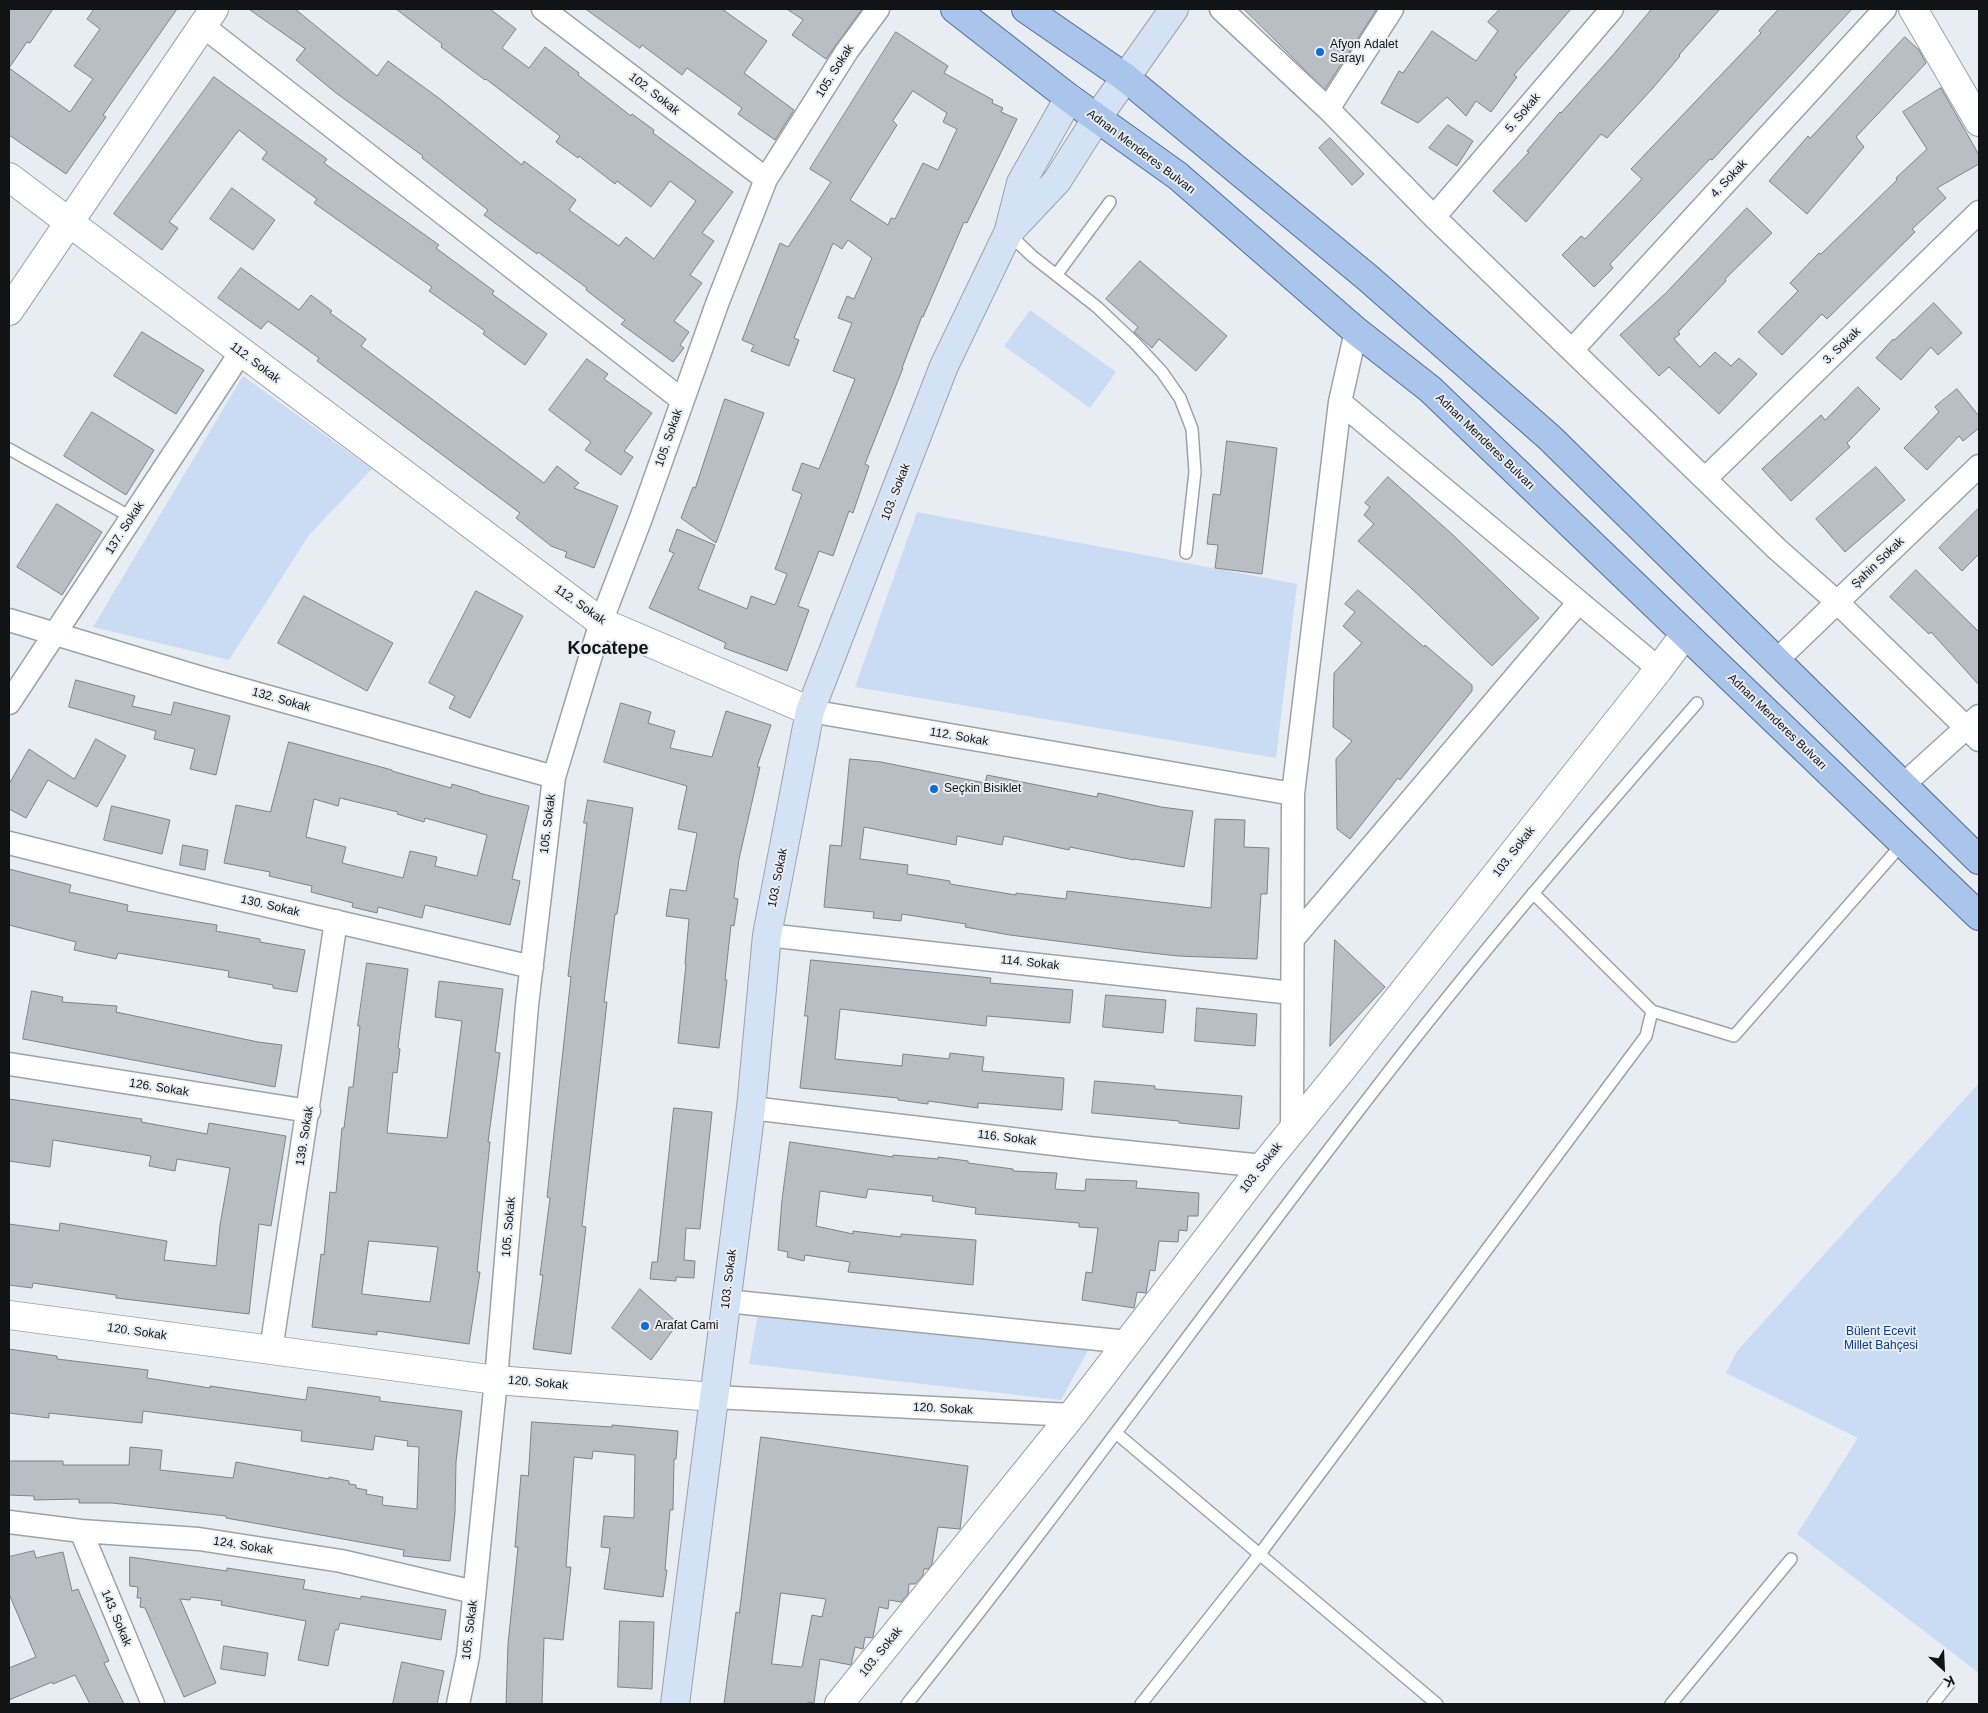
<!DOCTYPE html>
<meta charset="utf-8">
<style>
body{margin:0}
#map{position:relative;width:1988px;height:1713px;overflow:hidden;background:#e8ecf3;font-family:Arial,sans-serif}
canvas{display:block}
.frame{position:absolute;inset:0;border:10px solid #121315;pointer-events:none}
.north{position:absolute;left:1918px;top:1643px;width:50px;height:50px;-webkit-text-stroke:4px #e8ecf3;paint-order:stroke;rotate:155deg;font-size:14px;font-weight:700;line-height:20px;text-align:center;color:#121315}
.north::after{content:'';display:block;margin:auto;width:18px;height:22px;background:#121315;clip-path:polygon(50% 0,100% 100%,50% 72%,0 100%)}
</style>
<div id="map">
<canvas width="1988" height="1713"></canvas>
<div class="frame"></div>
<div class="north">K</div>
</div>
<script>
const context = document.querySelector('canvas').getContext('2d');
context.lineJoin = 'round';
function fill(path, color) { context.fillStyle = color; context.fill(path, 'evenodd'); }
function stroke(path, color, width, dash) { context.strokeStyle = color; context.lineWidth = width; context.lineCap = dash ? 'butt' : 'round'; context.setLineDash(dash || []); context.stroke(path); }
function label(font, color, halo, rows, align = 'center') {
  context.font = font + ' Arial,sans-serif'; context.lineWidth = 4; context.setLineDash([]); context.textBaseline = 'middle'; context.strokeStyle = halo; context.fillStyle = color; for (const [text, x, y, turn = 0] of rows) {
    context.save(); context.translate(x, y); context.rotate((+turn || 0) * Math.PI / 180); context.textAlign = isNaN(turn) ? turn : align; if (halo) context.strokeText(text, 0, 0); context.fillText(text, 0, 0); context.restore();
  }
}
fill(new Path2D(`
 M1030,310L1116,372L1090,408L1004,346Z
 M243,376L372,469L309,535L229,660L93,627Z
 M917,512L1297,584L1276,758L855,687Z
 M1979,1083V1673L1797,1534L1858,1438L1726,1373L1737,1351Z
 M759,1309L1094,1339L1061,1400L749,1364Z`), '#cadcf4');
const building = new Path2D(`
 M9,9H53L30,43L27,42L9,68L70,112L93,79L74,66L100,29L87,19L94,9H177L103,115L106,117L66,174L9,135Z
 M249,9H295L377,76L388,61L440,99L522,165L524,161L576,200L569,210L619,246L626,237L654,259L696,201L670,181L651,207L617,181L615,184L579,156L578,158L556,142L560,136L486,79L485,80L441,47L442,44L396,9H490L516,29L502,48L529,68L545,47L579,73L578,75L631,116L632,114L654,130L653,133L733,192L702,233L714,241L690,275L702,283L674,321L689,332L680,345L684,348L673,362L621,324L625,320L586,290L587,288L538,252L537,254L484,215L488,210L422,158L423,156L336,93L296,60L305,49Z
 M586,9H722L767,41L744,73L794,110L775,140L738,114L742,108L687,68L682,75L642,45L640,48Z
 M787,9H862L826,59L792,35L803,20Z
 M1244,9H1377L1325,89Z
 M1500,9H1571L1514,75L1517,77L1491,112L1476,101L1466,116L1447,97L1418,123L1381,103L1399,71L1403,73L1432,31L1476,61L1498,31L1488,22Z
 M1652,9H1720L1679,55L1680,56L1652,89L1607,138L1601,134L1526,222L1493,191L1529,152L1527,151L1560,112L1561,113L1613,55Z
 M1779,9H1852L1712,160L1710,159L1610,264L1613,268L1594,287L1562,255L1581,236L1585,239L1642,179L1631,169L1761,33L1759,31Z
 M896,32L948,66L944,73L993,100L992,103L1003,108L1001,112L1017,119L967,223L964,222L923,317L922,316L902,368H903L865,464L869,466L853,513L849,511L833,556L819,551L798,606L809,610L787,671L724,648L726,643L649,608L674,553L669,551L677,529L715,545L698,589L747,609L751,596L775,605L787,574L775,569L802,494L792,490L802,463L819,469L855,379L833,371L852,323L838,318L847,296L854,299L872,258L848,240L842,249L833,243L794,338L799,340L789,366L751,351L754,345L742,340L780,243L788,247L831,182L810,169ZM913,91L947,113L943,122L957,129L938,170L923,163L895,219L891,218L888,225L850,200L897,125L893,121Z
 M1905,37L1919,50L1926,63L1856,137L1864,147L1807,214L1769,181L1808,136L1810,138Z
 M214,77L327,159L324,163L439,245L436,248L494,291L492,294L547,334L525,365L483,334L485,331L429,291L432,287L314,203L317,199L262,159L267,152L239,130L169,222L178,228L162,250L114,214Z
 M1941,88L1979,155V164L1937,188L1946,198L1912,229L1915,232L1827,319L1822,314L1782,355L1758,332L1798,291L1790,283L1819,253L1821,254L1897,180L1896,178L1927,149L1903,112Z
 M1448,125L1473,141L1457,166L1429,148Z
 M1330,138L1364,174L1352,185L1319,148Z
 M232,188L275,220L253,250L210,219Z
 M1747,208L1772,233L1725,279L1726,281L1678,332L1680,334L1674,339L1700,367L1715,352L1731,366L1739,358L1757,374L1719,414L1669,367L1659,376L1620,335L1665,294Z
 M1140,261L1227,336L1196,371L1159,339L1152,348L1134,332L1138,327L1106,299Z
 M241,268L299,310L311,295L332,311L330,313L366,339L361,346L544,483L557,466L579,483L574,488L618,506L594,568L565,557L567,552L551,546L516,518L520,513L317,361L319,358L268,321L261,329L218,298Z
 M1934,303L1962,333L1938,355L1931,347L1901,380L1876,358L1893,339L1894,340Z
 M142,332L204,370L176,414L114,376Z
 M587,359L608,374L604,379L652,413L624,451L633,457L621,475L585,450L591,442L549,410Z
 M1858,387L1880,409L1847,443L1850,447L1791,501L1762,469L1821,415L1825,420Z
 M1957,389L1979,416V428L1963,441L1959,436L1927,470L1904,448L1939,412L1935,407Z
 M725,399L764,413L716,543L681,518L693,487L695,488Z
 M92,412L154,450L126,495L64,456Z
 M1227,441L1277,448L1262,574L1215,568L1218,545L1207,544L1213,494L1220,495Z
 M1876,467L1905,500L1845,552L1816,519Z
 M1388,477L1453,535L1539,618L1492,666L1408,585L1358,541L1374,524L1364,515L1370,507L1365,503Z
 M57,504L102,532L62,595L17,567Z
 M1979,508V554L1962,571L1939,548Z
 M1916,570L1979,632V685L1931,632L1929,634L1890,597Z
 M1358,590L1424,647L1425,645L1472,685V691L1400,780L1398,778L1350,839L1337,829L1336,759L1352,741L1333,727L1334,673L1362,643L1343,626L1355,612L1345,604Z
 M476,591L523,616L470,718L449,708L455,696L429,683Z
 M304,596L393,643L367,691L278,643Z
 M76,680L135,696L132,706L171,715L174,702L230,716L216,775L190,769L195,749L154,739L156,731L69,707Z
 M621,703L651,712L648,723L675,731L670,748L712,757L726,711L771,725L757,767H760L739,859L734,898L738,899L734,926L731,925L725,980H727L719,1048L678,1043L686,964H685L689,919L666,916L670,889L686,891L697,833L678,829L687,786L604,762Z
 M96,739L126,756L97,807L48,780L26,818L9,809V784L29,749L74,779Z
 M289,742L392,770V771L451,788L452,784L479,792V793L529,806L512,879L520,881L510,925L425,905L422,918L378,907L377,913L352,907L353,903L311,892L312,886L269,876L270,872L224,863L236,805L270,812ZM340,798L398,812L397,814L424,822L425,818L487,835L477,876L435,866L437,857L410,851L403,878L342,863L346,847L306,837L314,799L338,806Z
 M850,759L881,762L985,783L987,775L1097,797L1098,793L1161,807L1193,811L1184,867L1134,859V860L1070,847L1069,850L1004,836L1002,845L957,836L956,845L864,827L860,859L908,865L907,874L950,881V884L1016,895V893L1066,899L1067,891L1211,908L1215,819L1245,820L1244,847L1269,848L1267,894H1261L1257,959L1178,956L1142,952L1010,935L965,927L966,924L902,914L901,921L873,918L874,912L824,907L830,845L841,846Z
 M588,800L633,808L617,914H615L604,1002H607L582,1226L586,1227L571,1354L533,1349L543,1275H540L550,1198L547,1197L571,977L568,976L587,823H584Z
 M112,806L170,820L162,854L104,840Z
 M183,845L208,850L205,870L180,865Z
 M9,869L71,885L69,892L128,905L127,911L217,925L216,931L260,939V942L305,950L297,992L273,988V985L228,977L229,971L118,953L116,959L74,950L76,942L9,925Z
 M1335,940L1385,987L1330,1046Z
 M811,960L991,978L990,983L1073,990L1070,1023L987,1016L986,1026L840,1009L837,1040L835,1059L902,1066L903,1054L949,1059L950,1053L984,1057L982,1071L1064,1078L1062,1110L978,1103V1108L928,1101V1104L898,1100V1098L800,1088L808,1016H805Z
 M367,963L408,969L398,1048L400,1049L397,1073L393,1072L387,1133L447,1138L462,1021L435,1017L439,981L503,989L495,1052L500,1053L488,1142H490L477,1272H480L469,1344L377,1331V1335L312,1327L321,1254L324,1255L330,1192L336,1193L342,1128H344L349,1087H353L360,1026H358ZM369,1241L438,1247L430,1302L362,1294Z
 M32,991L63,997L62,1002L117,1006L116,1012L258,1042L282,1045L275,1087L23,1039Z
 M1106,995L1166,1000L1163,1033L1103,1027Z
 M1197,1008L1257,1014L1255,1046L1195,1041Z
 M1095,1081L1155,1086V1089L1242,1096L1239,1129L1179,1123V1121L1092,1113Z
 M9,1099L142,1119L141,1122L207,1134L209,1123L286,1136L271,1226L259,1224L249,1314L116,1298V1295L33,1283L32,1288L9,1285V1224L59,1231L60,1223L167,1241L164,1260L216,1266L220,1225L230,1168L177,1159L175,1171L149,1166L151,1156L53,1140L50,1167L9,1161Z
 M674,1108L712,1112L700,1229L686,1228L684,1260L695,1261L694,1278L676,1277V1281L650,1279L652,1262H657Z
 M790,1142L893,1157V1155L938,1159V1157L968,1161V1163L1013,1169V1171L1057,1173L1055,1189L1085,1191L1086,1179L1137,1181L1136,1188L1199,1193L1198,1216H1188L1187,1231L1179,1230L1178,1242L1159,1241L1155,1271L1150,1270L1146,1293L1137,1292L1134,1308L1082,1300L1086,1272L1092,1273L1098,1228L1079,1227V1223L975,1214L976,1208L932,1201L933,1196L868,1189L866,1198L820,1191L816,1226L853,1234V1231L901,1237V1234L976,1240L973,1285L848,1272L850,1262L805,1255L804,1261L787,1257L788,1252L778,1250L782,1200Z
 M640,1289L678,1323L651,1360L612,1328Z
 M9,1349L57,1356V1359L148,1370L147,1378L210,1388V1386L306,1400L308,1387L380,1397V1401L462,1411L456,1462L455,1513L450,1561L403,1556L404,1550L226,1518V1516L112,1503H79V1499L34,1500V1496L9,1495V1461H63V1465H129L130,1447L162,1450L160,1470L233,1478L236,1462L329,1479V1477L349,1481V1484L356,1485V1488L367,1490L366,1494L383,1497L382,1505L417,1509L419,1447L407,1446L408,1441L375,1436L373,1450L301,1441L302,1431L143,1411L142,1423L49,1413V1418L9,1413Z
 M532,1422L612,1427V1425L678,1431L676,1459H674L673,1510H670L665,1570H667L663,1597L604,1589L610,1548L601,1547L604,1516L634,1518L635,1455L593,1451L592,1459L574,1457L566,1567H571L563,1640L544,1638L542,1704H506L508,1644L518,1547H515L521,1475L528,1476Z
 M761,1437L968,1466L960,1529L938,1527L932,1564L928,1569H924L923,1575L915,1584H909L908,1594L901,1602L889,1600L888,1609L879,1607L873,1637L872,1638L865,1637L863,1649L855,1647L851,1665L820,1659L814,1703L808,1702V1704H724L736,1612L739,1613ZM781,1593L826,1599L822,1617L812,1615L802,1667L772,1664Z
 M34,1551L36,1558L63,1552L72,1591L78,1589L109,1661L104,1663L124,1704H90L75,1675L53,1684L52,1682L9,1700V1668L36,1657L9,1594V1557Z
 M130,1557L227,1571V1568L305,1580L303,1589L361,1599V1596L446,1610L441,1640L340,1623L338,1630H335L328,1666L298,1660L306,1621L221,1605L222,1601L191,1597L190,1600L180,1599L216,1683L184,1697L145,1608L140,1607L141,1598H137L138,1587L130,1586Z
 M620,1621L654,1622L652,1689L618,1687Z
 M224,1646L268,1653L265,1676L221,1669Z
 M402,1662L444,1671L437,1704H393Z`);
fill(building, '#b9bec4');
stroke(building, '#7f8389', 1);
const service = new Path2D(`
 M1008,233L1032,256L1097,307L1135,343L1162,372L1180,398L1192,429L1195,472L1186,553
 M1057,274L1110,202
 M9,449L131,517
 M1652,1011L1734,1036L1903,843
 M1116,1433L1437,1704
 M907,1704C1067,1504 1216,1295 1373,1092C1476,958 1586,830 1697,703
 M1141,1704L1259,1555L1646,1036L1652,1011L1533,893
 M1671,1704L1791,1559
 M1933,1704L1949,1684`);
const minor = new Path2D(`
 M543,9L766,179
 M1221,9L1328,109L1434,217L1777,549L1837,602L1979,740
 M203,26L682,400
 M1328,109L1392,9
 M1434,217L1612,9
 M1572,350L1885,9
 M1340,402L1659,669
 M1705,479L1979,212
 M9,620L205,679L554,777
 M1776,661L1979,466
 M9,703L241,352
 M810,711L1293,794
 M1903,785L1979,716
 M9,843L161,881L532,967
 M767,935L1292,993
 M1293,939L1579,602
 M9,1064L309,1111
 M751,1108L1088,1148L1263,1166
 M1292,1129L1293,794L1340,402L1356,331
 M726,1301L1128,1342
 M271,1350L336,921
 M714,1397L1072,1415
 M9,1522L81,1531L199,1539L341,1561L474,1592
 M81,1531L153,1704
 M458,1704L468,1656L496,1380L527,1005L554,777L601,622L641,518L717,304L766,179L847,51L878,9`);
const tertiary = new Path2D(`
 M1913,9L1979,122
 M9,177L601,622L810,711
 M9,311L214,9
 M9,1315L496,1380L714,1397
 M839,1704L1072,1415L1263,1166L1339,1073L1659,669L1685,634`);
const secondary = new Path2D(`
 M1009,230L1021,183L1069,98
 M675,1704L751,1108L767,935L810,711L944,366L1008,233L1057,181L1097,118L1174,9`);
const primary = new Path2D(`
 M955,9L1069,98L1178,176L1356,331L1430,389L1979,916
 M1026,9L1126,78L1368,278L1550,438L1979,860`);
stroke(service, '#9ea2a8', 14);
stroke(minor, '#9ea2a8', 25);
stroke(tertiary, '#9ea2a8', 30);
stroke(secondary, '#9ea2a8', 30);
stroke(primary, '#4f6d97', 30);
stroke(service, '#fff', 11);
stroke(minor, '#fff', 22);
stroke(tertiary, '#fff', 28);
stroke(secondary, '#d4e2f5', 28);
stroke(primary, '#a9c5eb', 28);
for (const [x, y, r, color] of [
 [1320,52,5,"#126ed7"],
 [934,789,5,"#126ed7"],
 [645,1326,5,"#126ed7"]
]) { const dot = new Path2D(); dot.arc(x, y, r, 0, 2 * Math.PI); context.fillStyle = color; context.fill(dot); stroke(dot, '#e8ecf3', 2); }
label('12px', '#121315', '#e8ecf3', [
 ["Afyon Adalet",1330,45],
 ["Sarayı",1330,59],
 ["Seçkin Bisiklet",944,789],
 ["Arafat Cami",655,1326]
], 'left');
label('12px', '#121315', '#e8ecf3', [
 ["105. Sokak",835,71,-58],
 ["102. Sokak",654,94,38],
 ["5. Sokak",1523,113,-50],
 ["Adnan Menderes Bulvarı",1141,152,37],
 ["4. Sokak",1729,179,-47],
 ["3. Sokak",1842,346,-44],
 ["112. Sokak",255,363,37],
 ["105. Sokak",669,438,-71],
 ["Adnan Menderes Bulvarı",1485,442,44],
 ["103. Sokak",896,492,-69],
 ["137. Sokak",125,528,-57],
 ["Şahin Sokak",1878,563,-44],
 ["112. Sokak",580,605,35],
 ["132. Sokak",281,700,16],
 ["Adnan Menderes Bulvarı",1777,722,44],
 ["112. Sokak",959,737,10],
 ["105. Sokak",548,824,-83],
 ["103. Sokak",1514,852,-52],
 ["103. Sokak",778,878,-79],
 ["130. Sokak",270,906,13],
 ["114. Sokak",1030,963,6],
 ["126. Sokak",159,1088,9],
 ["139. Sokak",305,1136,-81],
 ["116. Sokak",1007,1138,7],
 ["103. Sokak",1261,1168,-52],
 ["105. Sokak",509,1227,-85],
 ["103. Sokak",729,1279,-83],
 ["120. Sokak",137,1332,8],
 ["120. Sokak",538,1383,5],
 ["120. Sokak",943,1409,3],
 ["124. Sokak",243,1546,9],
 ["143. Sokak",116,1618,67],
 ["105. Sokak",470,1630,-83],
 ["103. Sokak",881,1652,-51]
]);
label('12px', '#0a4182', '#e8ecf3', [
 ["Bülent Ecevit",1881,1332],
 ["Millet Bahçesi",1881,1346]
]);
label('bold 18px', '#121315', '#e8ecf3', [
 ["Kocatepe",608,649]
]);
</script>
